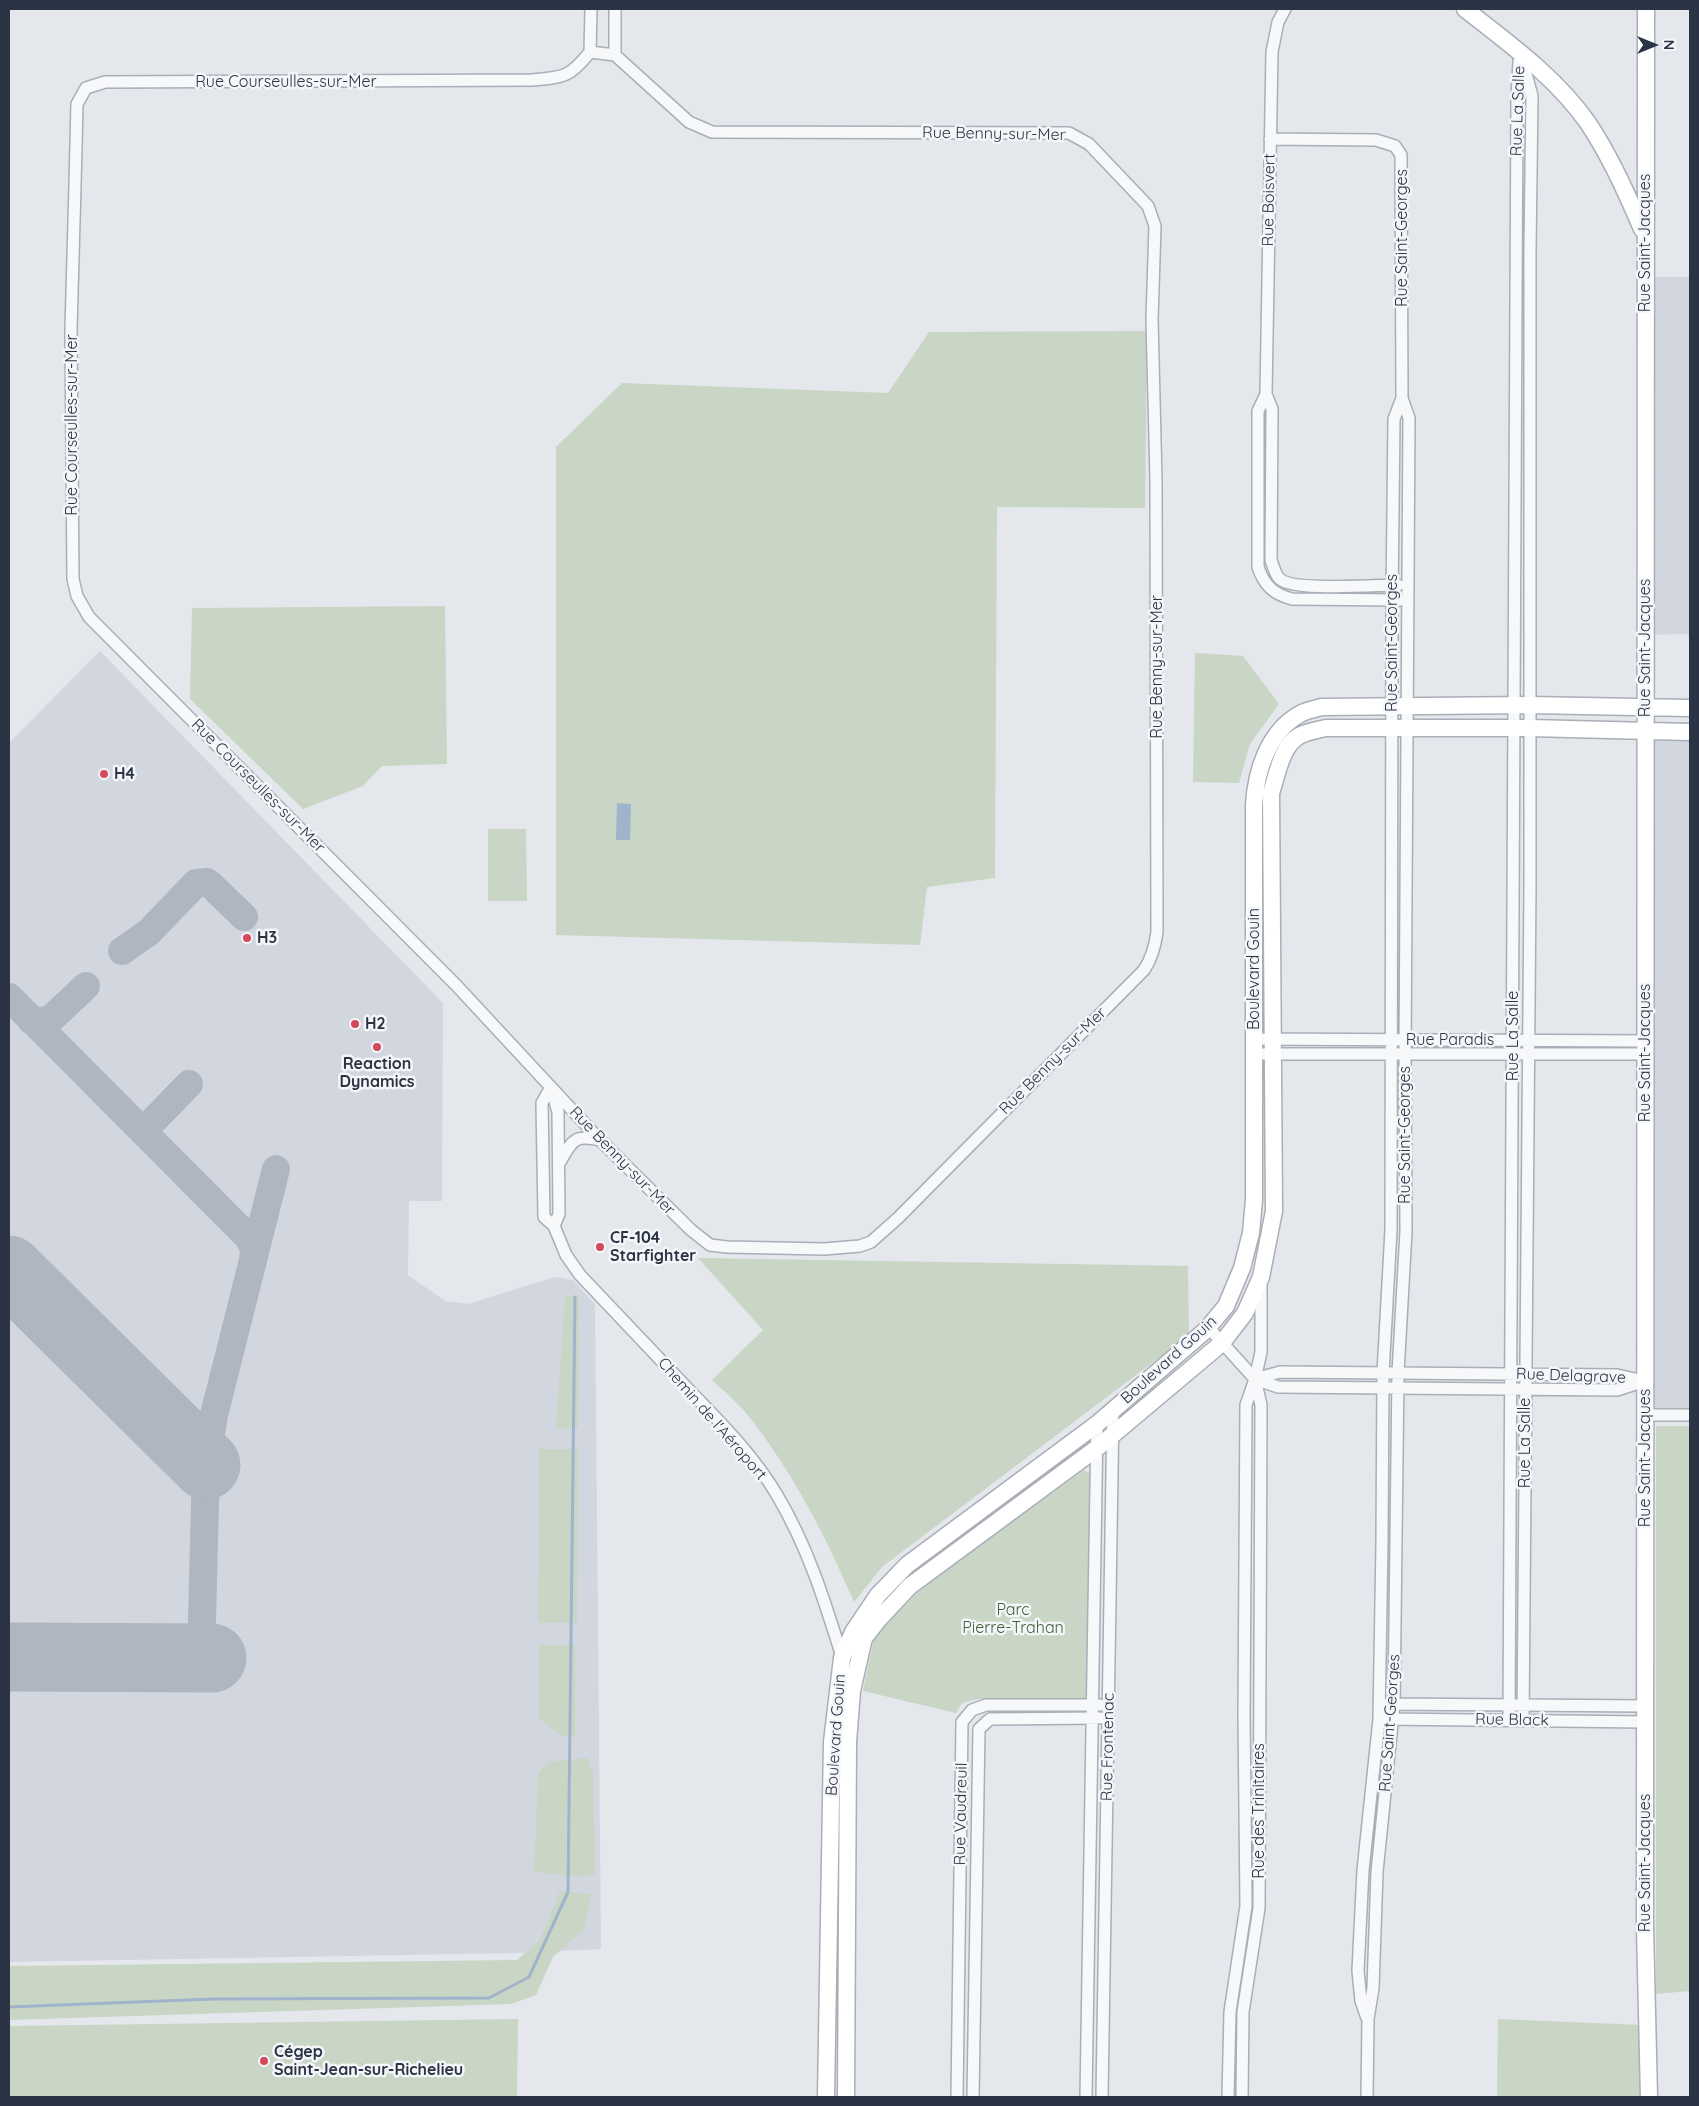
<!DOCTYPE html>
<meta charset="utf-8">
<style>
body{margin:0}
#map{position:relative;width:1699px;height:2106px;overflow:hidden;background:#e4e7ec;font-family:Quicksand,sans-serif}
canvas{display:block}
.frame{position:absolute;inset:0;border:10px solid #2b3445;pointer-events:none}
.north{position:absolute;left:1629px;top:20px;width:50px;height:50px;-webkit-text-stroke:4px #f4f6f9;paint-order:stroke;rotate:90deg;font-size:14px;font-weight:700;line-height:20px;text-align:center;color:#2b3445}
.north::after{content:'';display:block;margin:auto;width:18px;height:22px;background:#2b3445;clip-path:polygon(50% 0,100% 100%,50% 72%,0 100%)}
</style>
<div id="map">
<canvas width="1699" height="2106"></canvas>
<div class="frame"></div>
<div class="north">N</div>
</div>
<script>
const context = document.querySelector('canvas').getContext('2d');
context.lineJoin = 'round';
function fill(path, color) { context.fillStyle = color; context.fill(path, 'evenodd'); }
function stroke(path, color, width, dash) { context.strokeStyle = color; context.lineWidth = width; context.lineCap = dash ? 'butt' : 'round'; context.setLineDash(dash || []); context.stroke(path); }
function label(font, color, halo, rows, align = 'center') {
  context.font = font + ' Quicksand,sans-serif'; context.lineWidth = 5; context.setLineDash([]); context.textBaseline = 'middle'; context.strokeStyle = halo; context.fillStyle = color; for (const [text, x, y, turn = 0] of rows) {
    context.save(); context.translate(x, y); context.rotate((+turn || 0) * Math.PI / 180); context.textAlign = isNaN(turn) ? turn : align; if (halo) context.strokeText(text, 0, 0); context.fillText(text, 0, 0); context.restore();
  }
}
fill(new Path2D(`
 M1645,277H1690V634L1645,635Z
 M100,651L443,1003L442,1201H409L408,1275L445,1301L468,1304L555,1277L573,1280L595,1304L601,1949L517,1953L9,1962V743Z
 M1645,731L1690,732V1415H1645Z`), '#d2d6de');
fill(new Path2D(`
 M1147,331L1145,508L997,507L995,878L927,887L920,945L556,935V447L622,383L888,393L929,332Z
 M445,606L447,764L382,766L363,786L303,809L190,699L192,608Z
 M1195,653L1243,656L1279,704L1250,744L1239,783L1193,782Z
 M488,829H526L527,901H488Z
 M698,1258L1188,1266L1189,1335L882,1567L854,1602C826,1537 794,1474 750,1418C739,1404 725,1392 712,1380L763,1330Z
 M565,1296L579,1297L578,1428L556,1429Z
 M1656,1426H1690V1991L1656,1994Z
 M539,1449H578L577,1623H538Z
 M1084,1470L1098,1479L1090,1698L978,1699L962,1703L956,1713L863,1691L874,1638L915,1595L941,1573Z
 M539,1645H575V1736H561L539,1718Z
 M587,1758L593,1773L595,1874L581,1877L534,1872L538,1773L548,1762Z
 M560,1891L591,1894L584,1929L553,1957L536,1995L511,2004L9,2020V1966L517,1960L540,1940Z
 M518,2019L517,2097H9V2026Z
 M1498,2019L1642,2025L1643,2097H1497Z`), '#c9d6c5');
fill(new Path2D(`
 M617,803L631,804L630,840H616Z`), '#9fb4cc');
stroke(new Path2D(`
 M9,2007L213,1999L489,1998L529,1977L568,1892L575,1297`), '#9fb4cc', 3);
stroke(new Path2D(`
 M122,951L149,932L196,883L207,882L212,886L244,917
 M9,997L248,1237L254,1248L253,1261
 M31,1020L43,1021L52,1018L86,986
 M154,1120L189,1084
 M201,1658L206,1465L214,1415L276,1169`), '#b0b6c1', 28);
stroke(new Path2D(`
 M9,1270L206,1465
 M9,1657L212,1658`), '#b0b6c1', 69);
const street = new Path2D(`
 M615,9V55
 M1285,9L1278,22L1272,52L1266,394L1272,409L1271,560C1273,565 1275,574 1279,578C1290,592 1377,585 1398,585
 M590,52L615,55L689,122L712,132L1069,133L1089,144L1148,206L1155,226L1152,319L1156,481L1157,932C1155,947 1152,958 1144,970L898,1218L871,1242L860,1246L824,1249L727,1247L710,1245L691,1230L600,1140L456,985L89,617L77,596L73,579L71,329L75,185L77,104L86,88L105,82L532,80C564,77 569,78 590,52Z
 M590,52L591,9
 M1520,52L1532,96L1530,249V885L1523,1720
 M1270,139L1376,140L1395,146L1401,155L1402,398L1409,418L1405,1054L1406,1231L1398,1373L1394,1704L1377,1872L1373,1988L1368,2019L1367,2097
 M1266,394L1258,411V567C1264,585 1273,594 1292,599L1400,600
 M1254,1039L1645,1041
 M1254,1054H1645
 M551,1087L542,1103L544,1217L554,1226L566,1255L580,1275C617,1314 653,1352 690,1391C721,1423 754,1456 777,1495C808,1547 825,1602 843,1660
 M552,1090L558,1112L559,1214L554,1226
 M560,1162C572,1141 574,1134 600,1140
 M1208,1327L1255,1379L1278,1387L1617,1390L1645,1381
 M1255,1379L1280,1372L1617,1375L1644,1381
 M1645,1415H1690
 M1389,1704L1645,1706
 M1386,1719L1645,1722
 M1509,1720L1517,97L1519,61
 M1367,2018L1361,2001L1358,1971L1363,1870L1379,1719L1382,1543L1383,1373L1391,1230L1392,600L1394,419L1402,398
 M957,2097L962,1722L972,1710L986,1705H1100
 M973,2097L979,1729L990,1719L1100,1718
 M1086,2097L1097,1424
 M1102,2097L1113,1410
 M1228,2097L1230,2012L1246,1906L1244,1715L1246,1405L1255,1379L1261,1352V1284
 M1242,2097L1243,2012L1259,1908L1261,1405L1255,1379`);
const secondary = new Path2D(`
 M1465,9C1508,43 1556,77 1588,123C1610,156 1626,192 1642,229
 M1646,9L1645,1928L1649,2097
 M826,2097L832,1742L842,1658L853,1632L878,1595L907,1565L1097,1424L1206,1330L1226,1306L1242,1268L1251,1233L1254,1200V805C1256,771 1268,732 1300,714C1307,710 1315,709 1322,707L1529,705L1690,708
 M846,2097L848,1742L852,1691L864,1638L879,1619L910,1586L1097,1448L1222,1343L1245,1313L1261,1277L1274,1211L1271,793C1277,776 1281,746 1299,736C1306,732 1317,730 1326,728H1530L1690,732`);
stroke(street, '#a9aeb7', 14);
stroke(secondary, '#a9aeb7', 19);
stroke(street, '#f7f8fa', 11);
stroke(secondary, '#fff', 16);
for (const [x, y, r, color] of [
 [104,774,5,"#d1495b"],
 [247,938,5,"#d1495b"],
 [355,1024,5,"#d1495b"],
 [377,1047,5,"#d1495b"],
 [600,1247,5,"#d1495b"],
 [264,2061,5,"#d1495b"]
]) { const dot = new Path2D(); dot.arc(x, y, r, 0, 2 * Math.PI); context.fillStyle = color; context.fill(dot); stroke(dot, '#f4f6f9', 2); }
label('16px', '#2b3445', '#f4f6f9', [
 ["Rue Courseulles-sur-Mer",286,82],
 ["Rue La Salle",1518,111,-88],
 ["Rue Benny-sur-Mer",994,134,1],
 ["Rue Boisvert",1269,200,-89],
 ["Rue Saint-Georges",1402,238,-90],
 ["Rue Saint-Jacques",1645,243,-90],
 ["Rue Courseulles-sur-Mer",72,425,-90],
 ["Rue Saint-Georges",1392,643,-90],
 ["Rue Saint-Jacques",1645,648,-90],
 ["Rue Benny-sur-Mer",1157,667,-90],
 ["Rue Courseulles-sur-Mer",258,786,45],
 ["Boulevard Gouin",1254,969,-90],
 ["Rue La Salle",1513,1036,-90],
 ["Rue Paradis",1450,1040],
 ["Rue Saint-Jacques",1645,1053,-90],
 ["Rue Benny-sur-Mer",1053,1061,-45],
 ["Rue Saint-Georges",1405,1135,-90],
 ["Rue Benny-sur-Mer",622,1161,46],
 ["Boulevard Gouin",1169,1360,-42],
 ["Rue Delagrave",1571,1376,2],
 ["Chemin de l'Aéroport",712,1419,49],
 ["Rue La Salle",1525,1443,-90],
 ["Rue Saint-Jacques",1645,1458,-90],
 ["Rue Black",1512,1720,1],
 ["Rue Saint-Georges",1390,1723,-86],
 ["Boulevard Gouin",836,1735,-86],
 ["Rue Frontenac",1108,1747,-89],
 ["Rue des Trinitaires",1259,1811,-90],
 ["Rue Vaudreuil",961,1814,-89],
 ["Rue Saint-Jacques",1645,1863,-90]
]);
label('bold 16px', '#2b3445', '#f4f6f9', [
 ["H4",114,774],
 ["H3",257,938],
 ["H2",365,1024],
 ["Reaction",377,1064,"center"],
 ["Dynamics",377,1082,"center"],
 ["CF-104",610,1238],
 ["Starfighter",610,1256],
 ["Cégep",274,2052],
 ["Saint-Jean-sur-Richelieu",274,2070]
], 'left');
label('16px', '#3f6138', '#f4f6f9', [
 ["Parc",1013,1610],
 ["Pierre-Trahan",1013,1628]
]);
</script>
